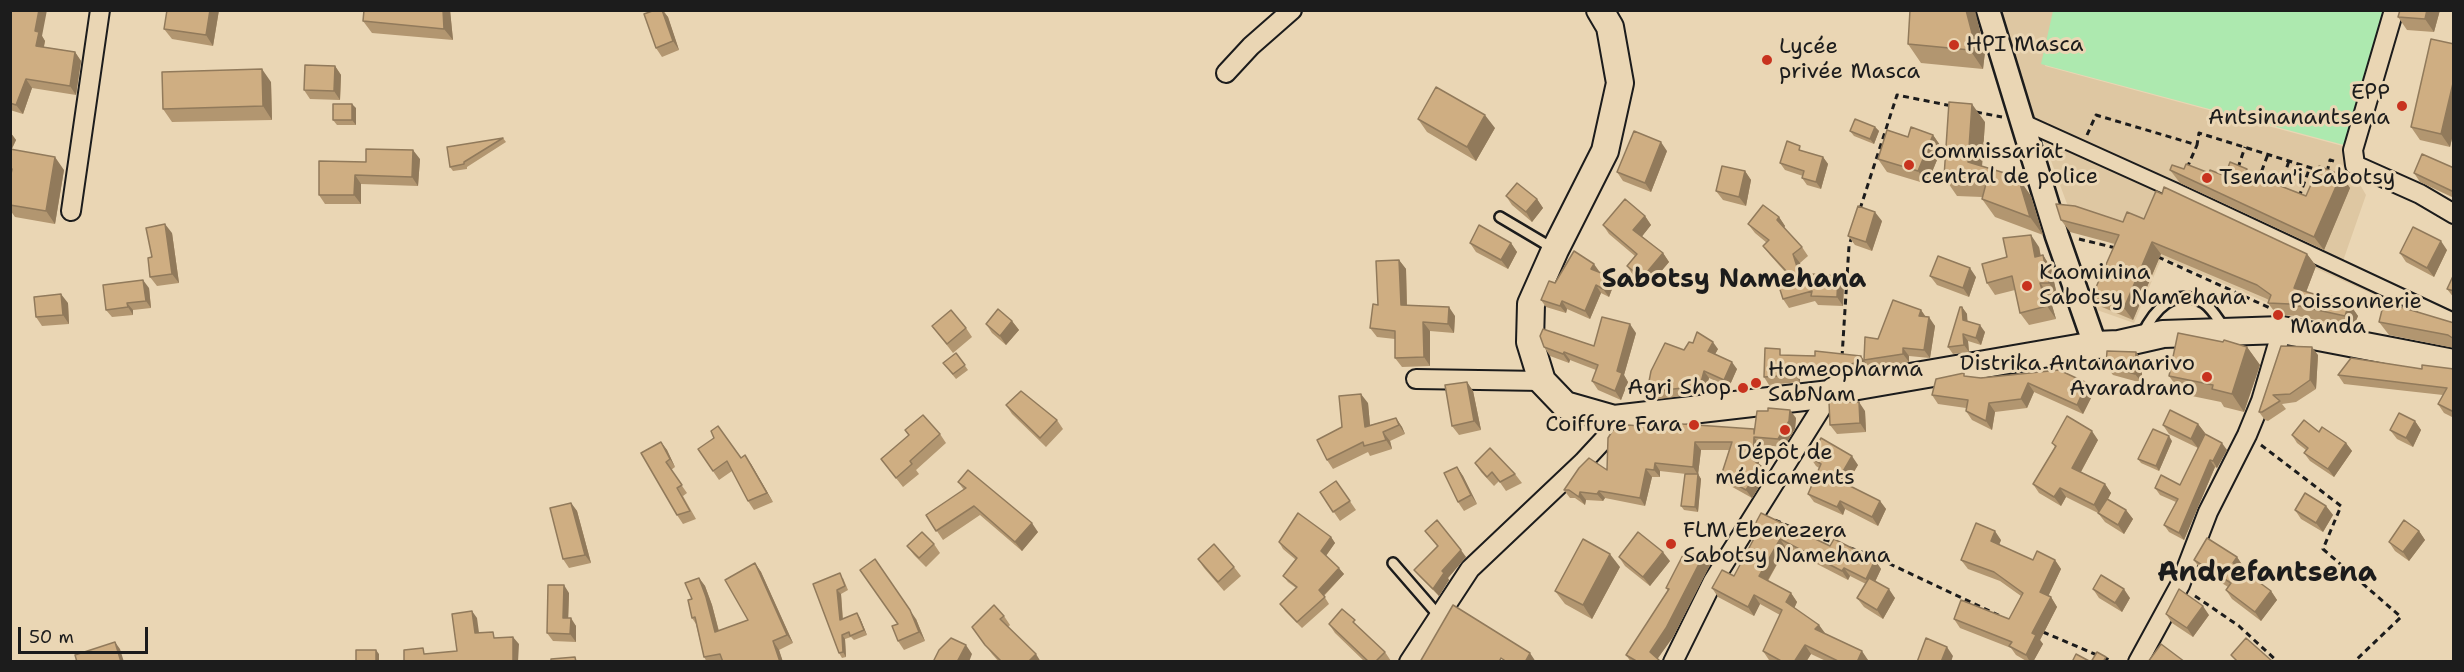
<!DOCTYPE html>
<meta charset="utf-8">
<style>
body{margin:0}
#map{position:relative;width:2464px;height:672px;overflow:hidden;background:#ead6b4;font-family:"Shantell Sans",sans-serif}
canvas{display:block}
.frame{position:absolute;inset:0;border:12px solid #1c1c1c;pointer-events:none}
.scale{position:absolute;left:18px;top:627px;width:130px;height:27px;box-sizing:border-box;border:3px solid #1c1c1c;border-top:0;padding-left:8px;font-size:18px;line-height:21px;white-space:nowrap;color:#1c1c1c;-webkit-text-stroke:4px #ead6b4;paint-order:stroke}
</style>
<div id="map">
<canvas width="2464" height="672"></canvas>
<div class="frame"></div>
<div class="scale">50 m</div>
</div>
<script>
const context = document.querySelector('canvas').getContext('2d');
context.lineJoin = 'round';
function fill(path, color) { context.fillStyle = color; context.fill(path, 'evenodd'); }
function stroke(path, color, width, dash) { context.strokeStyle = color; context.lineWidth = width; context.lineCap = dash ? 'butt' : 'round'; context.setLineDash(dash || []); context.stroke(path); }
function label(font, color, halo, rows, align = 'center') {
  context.font = font + ' "Shantell Sans",sans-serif'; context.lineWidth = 6; context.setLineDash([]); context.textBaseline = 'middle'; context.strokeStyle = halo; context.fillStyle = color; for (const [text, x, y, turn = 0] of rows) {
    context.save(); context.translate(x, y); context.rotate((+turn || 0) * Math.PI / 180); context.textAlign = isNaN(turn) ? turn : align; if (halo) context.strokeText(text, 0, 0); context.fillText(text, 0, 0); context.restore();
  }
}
fill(new Path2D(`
 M1999,11H2056L2045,66L2350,148L2347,162L2366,195L2343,261L2394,288L2453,330L2299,261L2275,306L2162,257L2134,323L2097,310L2117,247L2073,220L2027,96Z`), '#dec7a2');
fill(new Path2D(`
 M2053,11H2386L2344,145L2041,64Z`), '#ade9af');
const service = new Path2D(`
 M1500,217L1554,249
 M2142,335C2154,310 2174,286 2204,303C2212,308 2219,321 2225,329
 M1393,563L1439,616`);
const pedestrian = new Path2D(`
 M2021,121L2176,191L2454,321`);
const minor = new Path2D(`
 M2394,10L2353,150L2355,165L2420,194L2454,214
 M1226,73L1251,46L1292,10
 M71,211L100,10
 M1416,379L1542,381
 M1409,662L1470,569L1583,462L1608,435L1614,419
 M1673,662L1713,581L1830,394
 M2138,662L2180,585L2208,512L2247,435L2261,401L2282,330`);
const tertiary = new Path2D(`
 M1988,10L2057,236L2095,345`);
const secondary = new Path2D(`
 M1600,10L1610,27L1620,83L1605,151L1555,250L1531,304L1530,342L1542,381L1565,405L1614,419L1830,394L1835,390L2095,345L2119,344L2163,334L2282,330L2454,363`);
stroke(service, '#1c1c1c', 14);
stroke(pedestrian, '#1c1c1c', 18);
stroke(minor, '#1c1c1c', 22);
stroke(tertiary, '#1c1c1c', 27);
stroke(secondary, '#1c1c1c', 30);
stroke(new Path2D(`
 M1976,112L2002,117
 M2087,135L2096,115L2197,145L2199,133L2321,171
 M2187,168L2197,145
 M2238,168L2245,147
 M2327,172L2330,160L2337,162
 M2258,181L2268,154
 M2280,187L2289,161
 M2299,197L2310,167
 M1860,209L1897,95L1952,106
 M2079,239L2116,248
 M2158,257L2270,308
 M1842,357L1849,246L1852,236
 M2261,445L2341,506L2323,549L2401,617L2354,662
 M1775,520L1811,536L1836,543
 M1850,548L1871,555L2000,616
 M2195,596L2239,626L2278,662
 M2043,632L2097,655
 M2103,657L2113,662`), '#1c1c1c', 3, [6, 4.5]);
stroke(service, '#ead6b4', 9);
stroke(pedestrian, '#ead6b4', 14);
stroke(minor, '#ead6b4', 18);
stroke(tertiary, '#ead6b4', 22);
stroke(secondary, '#ead6b4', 26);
fill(new Path2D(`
 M10,10L42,36L45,41L44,47L75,52L81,61L76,95L32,88L23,114L10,110Z
 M167,10H219L213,46L172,39L164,29Z
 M450,10L453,40L372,33L363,21Z
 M655,10H663L668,17L679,50L662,57L656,48Z
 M2440,10L2434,32L2407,30L2398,17Z
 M1975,14L1985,52L1983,69L1921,63L1908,44Z
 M2454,44V130L2450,147L2420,140L2411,127Z
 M335,66L341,75L340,100L310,99L304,90Z
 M271,82L272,120L172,122L163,109Z
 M356,108V125H337L333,120Z
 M1418,119L1495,128L1476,161L1427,132Z
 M1985,122L1982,166L2031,196L2043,235L1995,217L1982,199V197L1957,196L1944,177Z
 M1875,127L1879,131L1874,144L1854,136L1850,131Z
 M10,132L16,140L12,149L64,170L55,224L15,217L10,210Z
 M1933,135L1942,148L1927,184L1887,172L1878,159L1908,137Z
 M503,138L506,142L467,167V169L453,171L450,167Z
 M1667,151L1651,192L1623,181L1617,172Z
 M1805,152L1823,157L1828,164L1821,189L1807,185L1802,178L1803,176L1785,170L1780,163Z
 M420,159L418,186L361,184V204H325L319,195L366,162Z
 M2454,168V198L2420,182L2414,173Z
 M2184,169L2225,176L2247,169L2250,174L2306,196L2341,175L2350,188L2324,250L2180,183L2170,170Z
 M1745,171L1751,180L1746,206L1723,200L1716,191Z
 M1506,196L1537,199L1543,208L1532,222L1512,205Z
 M1645,216L1651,225L1642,236L1663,253L1669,262L1648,287L1633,275L1627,266L1635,256L1609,234L1603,225Z
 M1779,217L1785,226L1784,228L1802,247L1808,256L1800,263L1803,274L1838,276L1844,285L1843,306L1818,305L1815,301L1789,308L1783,299L1787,274L1770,255L1763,246L1767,243L1755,233L1748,224Z
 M2144,219L2307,254L2316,266L2306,292L2327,298L2349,303L2358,316L2353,328L2298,316L2277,315L2268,303L2269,300L2265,298L2161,254L2133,320L2102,307L2093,294L2115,244L2070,232L2061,220L2123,222Z
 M1882,221L1872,251L1855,245L1848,236Z
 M172,233L179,283L157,286L150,277L152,257Z
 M1470,243H1511L1517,252L1508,269L1476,252Z
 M2039,247L2041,256L2043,255L2051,268L2057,295H2049L2056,319L2029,325L2020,313L2015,290L1995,295L1987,283Z
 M2447,250L2434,277L2406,262L2400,253Z
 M1399,260L1406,269L1407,305L1455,316L1454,333L1430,331V366L1402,367L1395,358V339L1377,337L1370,328L1378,305Z
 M1599,271V272L1609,276L1614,284L1609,297L1601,293L1590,319L1567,309L1566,313L1546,307L1541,300L1555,283Z
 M2454,274V298L2447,289Z
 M1930,276L1976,277L1969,297L1937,285Z
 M149,288L151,308L133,310V315L112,317L106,310Z
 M68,303L69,324L42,326L36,317Z
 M1962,307L1967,314V321L1985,332L1981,345L1968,341L1969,352L1953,354L1948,347Z
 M1921,310L1926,317L1935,326L1930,358L1909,356V362L1870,369L1864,360L1878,339Z
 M1012,321L1019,330L1006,345L992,333L986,324Z
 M2379,322L2454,323V348L2389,335Z
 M932,326L966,328L972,337L953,353Z
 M1636,333L1624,375L1628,382L1621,400L1598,390L1592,381L1596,370L1570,360L1569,363L1550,356L1544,347L1594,346Z
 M2223,342L2247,347L2260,365L2244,412L2224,407L2221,402L2182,394L2169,376Z
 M2281,346L2318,355L2316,389L2296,402L2282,404L2286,409L2268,421L2265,420L2259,412Z
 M1718,349L1715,354L1737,369L1729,387L1709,378L1705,393L1652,400L1647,392L1684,350Z
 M2136,352L2142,361V383L2113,375L2106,366Z
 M956,353L968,370L956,379L943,363Z
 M1784,355L1861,356L1866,363L1865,370L1828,377L1800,374V382L1769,385L1764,377Z
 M2422,369H2454V418L2444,413L2438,404L2443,395L2344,384L2338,375Z
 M2059,370L2094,392L2083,414L2034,392L2027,408L1995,412L1992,430L1972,420L1966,411V408L1938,404L1932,395L1966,376L1981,378Z
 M1467,382L1473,391L1481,430L1459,435L1452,426Z
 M1368,403L1370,425L1396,418L1402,427L1405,434L1390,441L1392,449L1370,456L1368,452L1333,469L1327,460L1342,427Z
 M1006,405L1057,420L1063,429L1046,447L1012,414Z
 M1865,411L1866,432L1837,434L1830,425Z
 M1796,418L1795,429L1784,447L1759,445V464L1761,466L1767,474L1752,498L1727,484L1721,476L1729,450H1701L1698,474L1701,479L1698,512L1684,510L1681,506L1686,474L1660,471V477H1652L1645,506L1605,498L1603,501L1586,500L1585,505L1575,498H1570L1564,490L1607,470L1627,430L1653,427L1754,429Z
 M2415,421L2421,430L2413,447L2397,439L2390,430Z
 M2198,424L2205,433L2198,448L2169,434L2163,425Z
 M905,430L940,434L946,443L916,470L919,474L903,487L881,459L909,436Z
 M2319,432L2346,443L2352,451L2334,477L2310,461L2304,453L2306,450L2297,443L2292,435Z
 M2205,434L2227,450L2217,468L2215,467L2184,540L2169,532L2164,525L2176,502L2160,495L2155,488L2180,485Z
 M2098,440L2081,472L2105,484L2111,493L2108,499L2126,510L2133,519L2124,534L2105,522L2098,513L2066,497L2061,506L2039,493L2033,484L2055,447L2052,443Z
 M2172,441L2159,471L2141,463L2138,459Z
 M661,442L667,450L675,467L671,470L687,493L683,496L696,519L683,524L677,515Z
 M698,449L741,458L751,464L773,502L754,510L748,501L732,471L719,480Z
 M1810,457L1858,465L1847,484L1880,501L1886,509L1878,526L1845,509L1843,515L1814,502L1808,494L1819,468L1816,466Z
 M1475,463L1515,474L1522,483L1506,491L1499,481L1494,486L1481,472Z
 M1457,467L1463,476L1477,504L1464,511L1458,502Z
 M1336,481L1356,510L1340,521L1320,492Z
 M958,482L1038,532L1022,551L980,515L943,540L926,515L964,490Z
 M571,503L577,511L591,563L569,568L563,559Z
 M2326,506L2333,515L2323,532L2301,519L2295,510Z
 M1753,528L1830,546L1875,560L1881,569L1875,582L1895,598L1883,619L1864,607L1857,598L1866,584L1850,576L1848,580L1786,548L1768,581L1791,593L1797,602L1794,608L1819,625L1825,634L1868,660L1867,662H1828L1811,654L1806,662H1772L1769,660L1763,651L1780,615L1760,604L1754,616L1718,597L1712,588L1734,576L1757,533Z
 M1425,531L1466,557L1448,578L1449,580L1439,596L1420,577L1414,570L1437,546Z
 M2419,531L2425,540L2409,561L2395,551L2389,542Z
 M1331,537L1335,543L1326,556L1344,574L1324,596L1329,604L1302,628L1285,611L1280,604L1296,588L1288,582L1283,576L1296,560L1283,549L1279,542Z
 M2001,540L1999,545L2033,560H2055L2061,569L2048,596L2051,597L2057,607L2040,640L2043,644L2033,662H2028L2016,655L2011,648L1960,628L1954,619H2009L2021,596L2000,581L1968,569L1961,560Z
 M934,544L940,553L926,567L914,555L907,546Z
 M1619,557L1670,561L1650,586L1625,566Z
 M2237,557L2243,566L2241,569L2271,591L2277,600L2261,621L2232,599L2226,590L2228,587L2200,569L2194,560Z
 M1198,559L1234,567L1241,576L1224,591L1204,568Z
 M755,563L761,572L793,643L779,650L783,662H707L704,657L696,624L692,618V599L699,578L705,586L712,605L719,631L748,620Z
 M1710,565L1673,637L1657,659L1659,662H1631L1626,655L1668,591L1666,588Z
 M1620,567L1592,619L1565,604L1555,591Z
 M843,578L848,590L841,594L843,619L857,613L860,618L867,635L854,640L851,637L845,639L846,657L842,658L839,653L813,584Z
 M2093,589L2130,598L2122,612L2099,598Z
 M569,593L568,618L576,626V642L553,641L547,633Z
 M2166,614L2209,615L2193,637L2172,623Z
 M1004,616L1010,625L1008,627L1041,662H999L992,654L972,627Z
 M916,619L925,641L904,650L898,641Z
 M1329,624L1361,629L1385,652L1391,661L1390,662H1365L1335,633Z`), '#b29670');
fill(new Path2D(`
 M39,10H47L42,36L45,41L42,54L36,46L35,31Z
 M210,10H219L213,46L206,35Z
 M443,10H450L453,40L444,29Z
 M662,10L668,17L679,50L673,41Z
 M1966,10H1975L1985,52L1983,69L1970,50Z
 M2427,10H2440L2434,32L2425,19Z
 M75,52L81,61L76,95L70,86Z
 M335,66L341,75L340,100L334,91Z
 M262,69L271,82L272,120L263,106Z
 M26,79L32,88L23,114L16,105Z
 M2454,79V130L2450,147L2441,134Z
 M352,104L356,108V125L352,120Z
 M1972,104L1985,122L1981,181L1968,162Z
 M1485,115L1495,128L1476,161L1467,147Z
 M1875,127L1879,131L1874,144L1870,139Z
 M10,132L16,140L10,152Z
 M1933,135L1942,148L1927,184L1918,171Z
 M1661,142L1667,151L1651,192L1645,183Z
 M413,150L420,159L418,186L412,177Z
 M55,157L64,170L55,224L46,211Z
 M1823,157L1828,164L1821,189L1816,182Z
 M1745,171L1751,180L1746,206L1739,197Z
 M355,175L361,184V204L354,195Z
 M2341,175L2350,188L2324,250L2314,237Z
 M2018,177L2031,196L2043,235L2030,217Z
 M1537,199L1543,208L1532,222L1526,212Z
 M1875,212L1882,221L1872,251L1866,242Z
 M1645,216L1651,225L1640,239L1633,230Z
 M1779,217L1785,226L1783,229L1777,220Z
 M165,224L172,233L179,283L172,274Z
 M2031,235L2039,247L2043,270L2035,257Z
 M2441,241L2447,250L2434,277L2427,268Z
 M2152,242L2161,254L2133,320L2124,308Z
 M1511,243L1517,252L1508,269L1501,260Z
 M1663,253L1669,262L1648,287L1642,278Z
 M1793,254L1800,263L1805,282L1799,273Z
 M2307,254L2316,266L2303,300L2294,288Z
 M2043,255L2051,268L2057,295L2049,283Z
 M1399,260L1406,269L1407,314L1401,305Z
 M1594,264L1599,271L1596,276L1591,269Z
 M1970,268L1976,277L1969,297L1963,288Z
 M1609,276L1614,284L1609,297L1603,289Z
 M1838,276L1844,285L1843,306L1837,297Z
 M143,280L149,288L151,308L146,301Z
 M2040,283L2049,295L2056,319L2047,306Z
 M1596,285L1601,293L1590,319L1585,311Z
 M61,294L68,303L69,324L63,315Z
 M1562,301L1567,309L1566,313L1560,306Z
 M127,303L133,310V315L128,307Z
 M2349,303L2358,316L2353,328L2345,316Z
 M1449,307L1455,316L1454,333L1448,324Z
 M1962,307L1967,314L1968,327L1963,320Z
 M1921,310L1927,319L1919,316Z
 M1929,317L1935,326L1930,358L1924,350Z
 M1012,321L1019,330L1006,345L1000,336Z
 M1423,322L1430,331V366L1424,357Z
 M1630,324L1636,333L1624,375L1628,382L1621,400L1615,391L1617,371Z
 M1980,325L1985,332L1981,345L1976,338Z
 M1963,334L1968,341L1969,352L1964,345Z
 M1713,342L1718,349L1713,358L1708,351Z
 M2247,347L2260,365L2244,412L2232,394Z
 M2312,347L2318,355L2316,389L2310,380Z
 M1903,348L1909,356V362L1903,354Z
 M1564,352L1570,360L1569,363L1563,354Z
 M2136,352L2142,361V383L2135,374Z
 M1861,356L1866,363L1865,370L1860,362Z
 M1732,362L1737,369L1729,387L1724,380Z
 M1795,367L1800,374V382L1795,375Z
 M1704,371L1709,378L1705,393L1700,386Z
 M1467,382L1473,391L1481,430L1474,421Z
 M2028,383L2034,392L2027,408L2021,399Z
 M2087,383L2094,392L2083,414L2077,405Z
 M1361,394L1368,403L1371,436L1365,427Z
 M1859,402L1865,411L1866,432L1860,423Z
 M1989,403L1995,412L1992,430L1986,421Z
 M1790,410L1796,418L1795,429L1784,447L1778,439Z
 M1396,418L1402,427L1405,434L1399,425Z
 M2415,421L2421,430L2413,447L2406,438Z
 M2198,424L2205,433L2198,448L2191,439Z
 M2092,431L2098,440L2078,477L2072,468Z
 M1383,432L1390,441L1392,449L1386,440Z
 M2169,436L2172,441L2159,471L2156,466Z
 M1754,437L1759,445V468L1753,460Z
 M661,442L667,450L675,467L670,459Z
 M1695,442L1701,450L1698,475L1693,467Z
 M2222,443L2227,450L2217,468L2213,461Z
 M2346,443L2352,451L2334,477L2328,469Z
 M745,455L751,464L773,502L767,493Z
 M1852,456L1858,465L1844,488L1838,480Z
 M2210,460L2215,467L2184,540L2179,533Z
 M1655,463L1660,471V477L1654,470Z
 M1761,466L1767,474L1752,498L1746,490Z
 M1457,467L1463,476L1477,504L1471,495Z
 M1646,469L1652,477L1645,506L1640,498Z
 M1698,474L1701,479L1698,512L1695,507Z
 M2105,484L2111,493L2100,514L2094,505Z
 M2060,488L2066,497L2061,506L2054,497Z
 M1599,491L1605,498L1603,501L1597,494Z
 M1580,492L1586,500L1585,505L1579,497Z
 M1840,501L1845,509L1843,515L1837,507Z
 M1880,501L1886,509L1878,526L1872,517Z
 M571,503L577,511L591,563L585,555Z
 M2326,506L2333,515L2323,532L2316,523Z
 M2126,510L2133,519L2124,534L2118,525Z
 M1032,523L1038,532L1022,551L1015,542Z
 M1995,531L2001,540L1997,550L1991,541Z
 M2419,531L2425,540L2409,561L2403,552Z
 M1331,537L1335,543L1325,557L1321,551Z
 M1780,539L1786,548L1765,585L1759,576Z
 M1461,550L1466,557L1448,578L1449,580L1439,596L1433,589L1442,571Z
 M1663,552L1670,561L1650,586L1643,577Z
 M1610,554L1620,567L1592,619L1583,605Z
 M1703,556L1710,565L1673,637L1656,661L1650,652Z
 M2237,557L2243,566L2240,572L2233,563Z
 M1875,560L1881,569L1872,588L1866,579Z
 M2055,560L2061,569L2046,601L2040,592Z
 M755,563L761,572L793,643L787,635Z
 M881,568L916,619L925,641L919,632Z
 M1339,568L1344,574L1323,596L1319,590Z
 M1844,568L1850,576L1848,580L1842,571Z
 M699,578L705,586L712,605L721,640L715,632Z
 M564,585L569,593L568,625L563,618Z
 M1889,589L1895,598L1883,619L1877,610Z
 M2124,589L2130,598L2122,612L2115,603Z
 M837,590L841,594L843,625L840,620Z
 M2271,591L2277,600L2261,621L2255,612Z
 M1791,593L1797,602L1793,611L1786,602Z
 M1754,595L1760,604L1754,616L1748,607Z
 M2051,597L2057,607L2040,640L2043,644L2033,662H2030L2026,655L2032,633Z
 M2203,606L2209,615L2193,637L2187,628Z
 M472,611L477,618L480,640L475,633Z
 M857,613L860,618L867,635L864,630Z
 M571,618L576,626V642L570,634Z
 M1819,625L1825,633L1822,638L1815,629Z
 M842,635L845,639L846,657L843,652Z
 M513,637L519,644L518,662H513Z
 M773,641L779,650L783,662H780Z
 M115,642L120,649L124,662H121Z
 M966,645L972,654L969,662H959L958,660Z
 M1805,645L1811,654L1806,662H1794Z
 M1947,647L1953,656L1951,662H1941Z
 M376,650L379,654V662H376Z
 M1862,651L1868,660L1867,662H1857Z
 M1530,653L1536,662H1525Z
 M1036,654L1041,662H1028Z`), '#917a5b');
const building = new Path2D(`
 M10,10H39L35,31L39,32L36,46L75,52L70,86L26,79L16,105L10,103Z
 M167,10H210L206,35L164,29Z
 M364,10H443L444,29L363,21Z
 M655,10H662L673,41L656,48L644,14Z
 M1910,10H1966L1972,33L1970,50L1908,44Z
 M2400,10H2427L2425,19L2398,17Z
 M2431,39L2454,44V79L2441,134L2411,127Z
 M305,65L335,66L334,91L304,90Z
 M262,69L263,106L163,109L162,72Z
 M1436,87L1485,115L1467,147L1418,119Z
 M1949,102L1972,104L1968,162L2018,177L2030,217L1982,199L1987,180L1944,177Z
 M333,104H352V120H333Z
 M1855,119L1875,127L1870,139L1850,131Z
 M1911,127L1933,135L1918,171L1878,159L1887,130L1908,137Z
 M1634,131L1661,142L1645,183L1617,172Z
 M503,138L464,162V164L450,167L447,147Z
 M1787,141L1800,146L1799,150L1823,157L1816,182L1802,178L1804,171L1780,163Z
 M10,149L55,157L46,211L10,205V179L12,169H10Z
 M366,149L413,150L412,177L355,175L354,195H319V161L366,162Z
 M2422,154L2454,168V192L2414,173Z
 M2230,162L2247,169L2245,172L2306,196L2319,166L2341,175L2314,237L2170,170L2172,165L2184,169L2186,164L2209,173L2210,170L2225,176Z
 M1722,166L1745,171L1739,197L1716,191Z
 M1517,183L1537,199L1526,212L1506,196Z
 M2164,187L2307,254L2294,288L2327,298L2328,295L2349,303L2345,316L2290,304L2268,303L2271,295L2257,285L2152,242L2124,308L2093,294L2119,235L2061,220L2056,204L2075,206L2123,222L2127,212L2144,219L2156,191L2162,194Z
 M1625,199L1645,216L1633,230L1663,253L1642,278L1627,266L1637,254L1603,225Z
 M1763,205L1779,217L1777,220L1802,247L1793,254L1799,273L1838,276L1837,297L1811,296L1812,291L1783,299L1776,277L1788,273L1763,246L1769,240L1748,224Z
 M1858,206L1875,212L1866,242L1848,236Z
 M165,224L172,274L150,277L148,258L152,257L146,228Z
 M1479,225L1511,243L1501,260L1470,243Z
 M2413,227L2441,241L2427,268L2400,253Z
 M2031,235L2035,257L2043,255L2049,283H2040L2047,306L2020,313L2012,276L1987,283L1982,264L2007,257L2003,238Z
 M1574,251L1594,264L1591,269L1609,276L1603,289L1596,285L1585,311L1562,301L1560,306L1541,300L1549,281L1555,283Z
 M1938,256L1970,268L1963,288L1930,276Z
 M1399,260L1401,305L1449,307L1448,324L1423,322L1424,357L1395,358V331L1370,328L1373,304L1378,305L1376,261Z
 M2454,274V291L2447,289Z
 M143,280L146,301L127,303L128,307L106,310L103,285Z
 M61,294L63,315L36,317L34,297Z
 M1893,300L1921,310L1919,316L1929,317L1924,350L1903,348V354L1864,360L1865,337L1878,339Z
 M2384,302L2454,323V339L2448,335L2379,322Z
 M1960,307H1962L1963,320L1980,325L1976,338L1963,334L1964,345L1948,347Z
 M998,309L1012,321L1000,336L986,324Z
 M951,310L966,328L947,344L932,326Z
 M1602,317L1630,324L1617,371L1622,373L1615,391L1592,381L1598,365L1564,352L1563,354L1544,347L1540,336L1543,329L1594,346Z
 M1697,332L1713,342L1708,351L1732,362L1724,380L1704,371L1700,386L1647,392L1651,371L1665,343L1684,350L1689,342L1693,343Z
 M2178,333L2223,342L2224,340L2247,347L2232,394L2212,389L2213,385L2169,376Z
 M2281,346L2312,347L2310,380L2290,394L2273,395L2280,401L2262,412H2259Z
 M1765,348L1780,349V355L1815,356V351L1861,356L1860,362L1823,370L1795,367V375L1764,377Z
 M2107,351L2136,352L2135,374L2106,366Z
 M956,353L965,365L953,374L943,363Z
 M2351,358L2422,369V365L2454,369V412L2438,404L2447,388L2338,375Z
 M2059,370L2087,383L2077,405L2028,383L2021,399L1989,403L1986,421L1966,411L1968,400L1932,395L1936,379L1964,373V376L1981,378Z
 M1467,382L1474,421L1452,426L1445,385Z
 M1021,391L1057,420L1040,438L1006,405Z
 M1361,394L1365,427L1396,418L1399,425L1383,432L1386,440L1364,446L1363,442L1327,460L1317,440L1342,427L1339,396Z
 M1829,402H1859L1860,423L1830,425Z
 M1768,408L1790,410L1789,421L1778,439L1754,437L1753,460L1761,466L1746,490L1721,476L1732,442H1695L1693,467L1655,463L1654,470L1646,469L1640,498L1599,491L1597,494L1580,492L1579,497L1569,490H1564L1579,468L1589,458L1607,470L1608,438L1613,430H1627L1628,425L1653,427V422L1754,429V434L1757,411H1768Z
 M2170,410L2198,424L2191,439L2163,425Z
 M2399,413L2415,421L2406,438L2390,430Z
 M923,415L940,434L910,461L912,464L896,478L881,459L909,435L905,430Z
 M2067,416L2092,431L2072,468L2105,484L2094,505L2060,488L2054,497L2033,484L2056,446L2052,443Z
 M2304,420L2319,432L2322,427L2346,443L2328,469L2304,453L2308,448L2292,435Z
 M718,426L741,458L745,455L767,493L748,501L727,461L713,471L698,449L714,438L711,431Z
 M2153,429L2169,436L2156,466L2138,459Z
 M2205,434L2222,443L2213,461L2210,460L2179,533L2164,525L2178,499L2155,488L2161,475L2180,485Z
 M1821,438L1852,456L1838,480L1880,501L1872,517L1840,501L1837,507L1808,494L1821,464L1810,457Z
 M661,442L670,459L666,462L682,485L677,488L690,511L677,515L641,453Z
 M1490,448L1515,474L1500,482L1492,472L1487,477L1475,463Z
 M1457,467L1471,495L1458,502L1444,473Z
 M968,470L1032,523L1015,542L974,506L936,531L926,515L966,488L958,482Z
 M1685,474H1698L1695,507L1681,506Z
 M1336,481L1350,501L1333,512L1320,492Z
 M2305,493L2326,506L2316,523L2295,510Z
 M2107,499L2126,510L2118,525L2098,513Z
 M571,503L585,555L563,559L550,508Z
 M1298,513L1331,537L1321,551L1339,568L1319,590L1325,597L1297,622L1280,604L1297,587L1283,576L1297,558L1279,542Z
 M1761,513L1830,546L1834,539L1875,560L1866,579L1844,568L1842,571L1780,539L1759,576L1791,593L1786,602L1819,625L1815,629L1862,651L1857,662H1840L1805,645L1794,662H1783L1763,651L1782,610L1754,595L1748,607L1712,588L1722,570L1734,576L1758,531L1753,528Z
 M1437,520L1461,550L1442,571L1444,573L1433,589L1414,570L1438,546L1425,531Z
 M2404,520L2419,531L2403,552L2389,542Z
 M1976,523L1995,531L1991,541L2033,560L2037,551L2055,560L2040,592L2051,597L2032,633L2036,635L2026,655L2009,646L2012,642L1954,619L1961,600L2009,619L2023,593L1994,572L1961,560Z
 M922,532L934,544L919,558L907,546Z
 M1638,532L1663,552L1643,577L1619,557Z
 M2207,538L2237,557L2233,563L2271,591L2255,612L2226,590L2231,583L2194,560Z
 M1583,539L1610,554L1583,605L1555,591Z
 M1214,544L1234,567L1218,582L1198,559Z
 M1684,553L1703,556L1666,628L1650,652L1659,660L1658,662H1638L1626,655L1669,589L1666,588Z
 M875,559L910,610L919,632L898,641L892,626L898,624L860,570Z
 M755,563L787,635L773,641L780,662H723L720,654L704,657L695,617L692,618L688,600L692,599L685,583L699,578L706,597L715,632L748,620L725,580Z
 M840,573L845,586L837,590L840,620L857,613L864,630L850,636L849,632L842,635L843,652L839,653L813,584Z
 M2101,575L2124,589L2115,603L2093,589Z
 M1869,578L1889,589L1877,610L1857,598Z
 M548,585H564L563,618H571L570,634L547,633Z
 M2179,589L2203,606L2187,628L2166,614Z
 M994,605L1004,616L1000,619L1036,654L1028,662H1002L985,645L972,627Z
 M1453,605L1530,653L1525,662H1507L1501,658L1499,662H1420Z
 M1342,609L1355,620L1353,622L1385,652L1375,662H1369L1329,624Z
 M472,611L475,633L493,632L494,638L513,637V662H404V650L423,648L424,654L457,651L452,614Z
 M951,638L966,645L958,660L959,662H933L939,650Z
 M1926,638L1947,647L1941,662H1917Z
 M2246,638L2272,661L2238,662L2231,655Z
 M115,642L121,662H77L75,655Z
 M2161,644L2185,662H2148Z
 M356,650H376V662H356Z
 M2097,652L2106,657L2103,662H2091Z
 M2076,654L2091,662H2072Z
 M575,657L576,662H551V659Z`);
fill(building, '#cfae82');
stroke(building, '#917a5b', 1.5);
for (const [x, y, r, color] of [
 [1954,45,6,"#c8321e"],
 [1767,60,6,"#c8321e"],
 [2402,106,6,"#c8321e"],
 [1909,165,6,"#c8321e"],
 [2207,178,6,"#c8321e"],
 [2027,286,6,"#c8321e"],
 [2278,315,6,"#c8321e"],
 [2207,377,6,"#c8321e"],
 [1756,383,6,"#c8321e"],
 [1743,388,6,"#c8321e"],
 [1694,425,6,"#c8321e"],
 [1785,430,6,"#c8321e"],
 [1671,544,6,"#c8321e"]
]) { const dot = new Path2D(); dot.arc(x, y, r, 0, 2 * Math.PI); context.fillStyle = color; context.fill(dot); stroke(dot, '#ead6b4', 2); }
label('22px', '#1c1c1c', '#ead6b4', [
 ["HPI Masca",1966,45],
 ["Lycée",1779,47],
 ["privée Masca",1779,72],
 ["EPP",2390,93,"right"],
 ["Antsinanantsena",2390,118,"right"],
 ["Commissariat",1921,152],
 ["central de police",1921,177],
 ["Tsenan'i Sabotsy",2219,178],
 ["Kaominina",2039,273],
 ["Sabotsy Namehana",2039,298],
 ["Poissonnerie",2290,302],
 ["Manda",2290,327],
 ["Distrika Antananarivo",2195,364,"right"],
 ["Avaradrano",2195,389,"right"],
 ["Homeopharma",1768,370],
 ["SabNam",1768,395],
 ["Agri Shop",1731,388,"right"],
 ["Coiffure Fara",1682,425,"right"],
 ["Dépôt de",1785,453,"center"],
 ["médicaments",1785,478,"center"],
 ["FLM Ebenezera",1683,531],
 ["Sabotsy Namehana",1683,556]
], 'left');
label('bold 26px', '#1c1c1c', '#ead6b4', [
 ["Sabotsy Namehana",1734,280]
]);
label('bold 28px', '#1c1c1c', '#ead6b4', [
 ["Andrefantsena",2267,574]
]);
</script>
